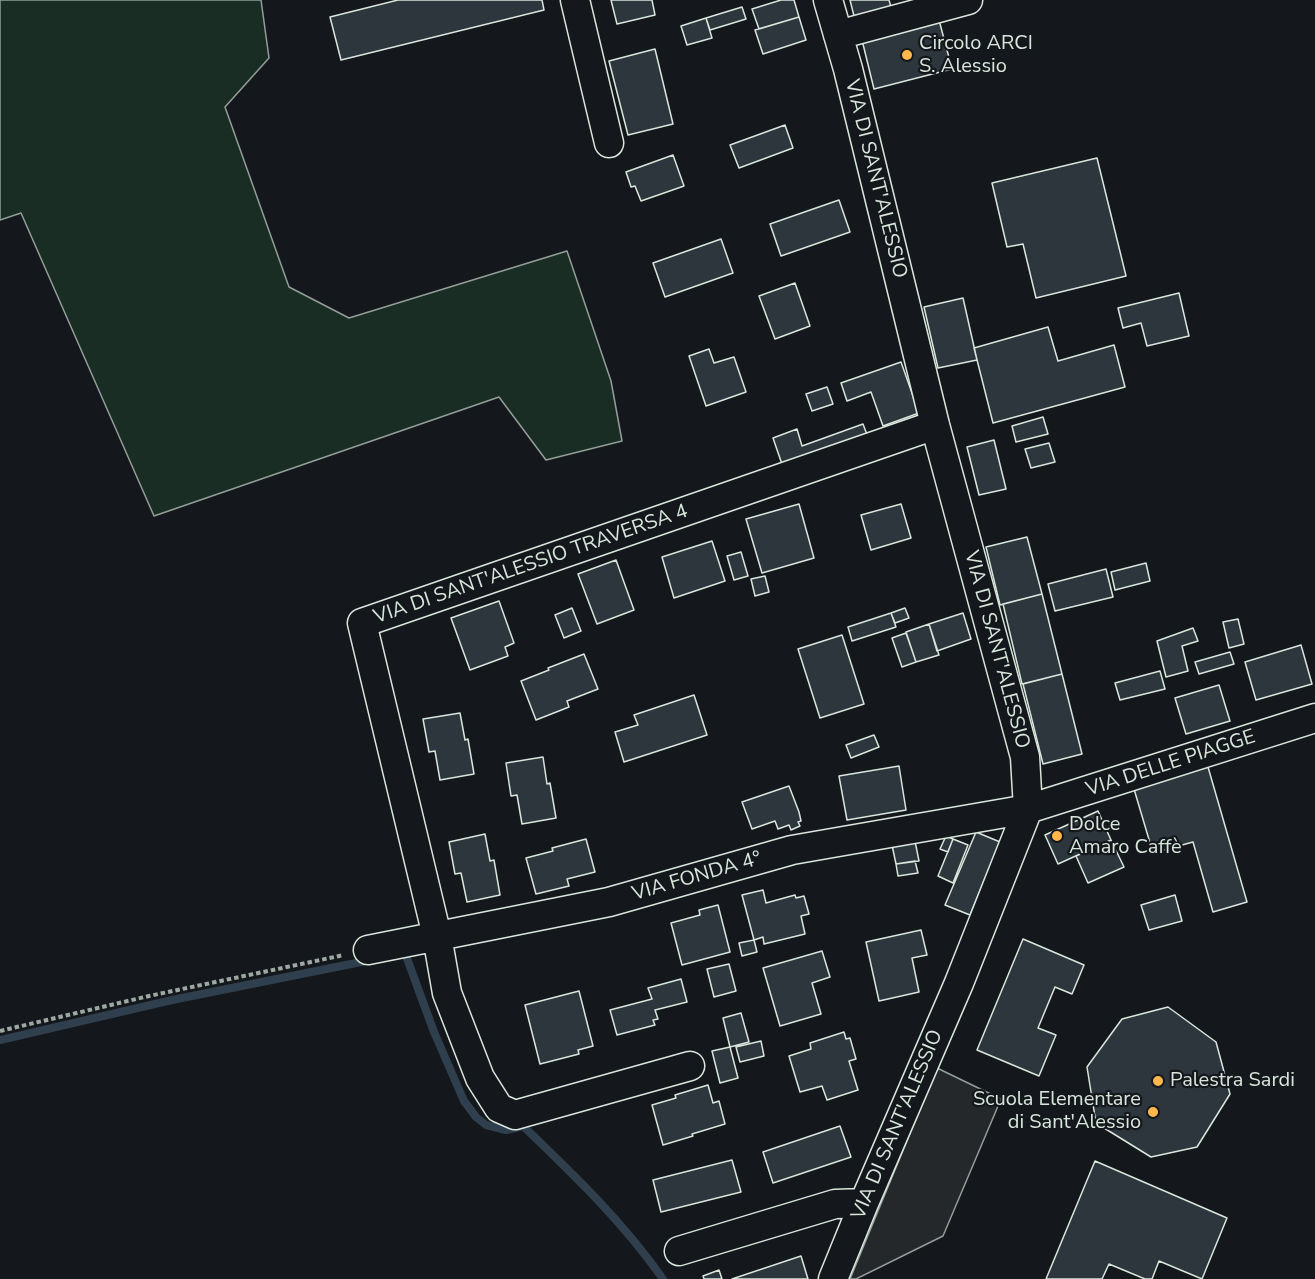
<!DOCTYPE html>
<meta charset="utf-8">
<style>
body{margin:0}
canvas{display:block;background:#14181c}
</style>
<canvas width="1315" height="1279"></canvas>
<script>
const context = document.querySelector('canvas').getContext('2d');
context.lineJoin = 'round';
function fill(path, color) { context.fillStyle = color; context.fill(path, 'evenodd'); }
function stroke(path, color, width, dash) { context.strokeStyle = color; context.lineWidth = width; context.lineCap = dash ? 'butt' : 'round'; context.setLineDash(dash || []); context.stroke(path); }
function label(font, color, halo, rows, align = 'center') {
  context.font = font + ' "Nunito Sans",sans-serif'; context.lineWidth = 4.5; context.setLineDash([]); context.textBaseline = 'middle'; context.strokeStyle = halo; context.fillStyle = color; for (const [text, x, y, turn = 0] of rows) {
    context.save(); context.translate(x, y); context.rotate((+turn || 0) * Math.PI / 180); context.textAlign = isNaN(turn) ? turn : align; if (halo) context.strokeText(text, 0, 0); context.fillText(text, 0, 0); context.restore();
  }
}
const green = new Path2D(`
 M0,0H261L269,58L225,107L289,287L349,318L567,251L611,381L622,441L546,460L499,397L154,516L21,213L0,220Z`);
fill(green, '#1a2d24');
stroke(green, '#939e99', 1.5);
const parking = new Path2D(`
 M937,1068L1001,1099L943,1236L856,1279H850Z`);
fill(parking, '#24282b');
stroke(parking, '#939e99', 1.5);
stroke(new Path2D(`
 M400,954L405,953L434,1032L464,1101L476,1117L486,1125L506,1130L523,1126C574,1175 622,1221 663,1279
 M0,1040L172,1000L371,960`), '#2f3f4d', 8);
const building = new Path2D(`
 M398,0H542L544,10L341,60L330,17Z
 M611,0H652L655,15L617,24Z
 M781,0H794L799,17L759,29L752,9Z
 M850,0H889L892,11L855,20Z
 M742,7L746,19L710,30L706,18Z
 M799,17L806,40L763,54L755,30Z
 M706,18L712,38L687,45L681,26Z
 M939,20L952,69L874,89L862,40Z
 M655,49L673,124L628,135L609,61Z
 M785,125L793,148L739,168L730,145Z
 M673,155L684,186L641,201L635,186L631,187L626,172Z
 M1097,158L1126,276L1036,298L1023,244L1007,247L992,183Z
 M839,200L850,232L781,256L770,224Z
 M721,239L733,273L665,297L653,263Z
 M795,283L810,326L775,339L759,296Z
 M1179,293L1189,336L1147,346L1141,323L1123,328L1118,308Z
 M963,298L977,360L938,368L924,307Z
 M1048,327L1058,361L1114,345L1125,387L993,423L974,348Z
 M709,349L714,363L734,357L746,392L706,406L689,356Z
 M901,362L919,413L883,426L871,392L847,401L841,383Z
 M827,387L833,404L812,411L806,394Z
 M1043,417L1048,434L1016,442L1012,426Z
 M863,424L869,440L784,470L773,438L797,429L802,446Z
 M994,440L1006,489L979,495L967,447Z
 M1049,443L1055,462L1031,468L1025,449Z
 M799,504L814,558L762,573L746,519Z
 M901,504L911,538L871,550L861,515Z
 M1027,537L1042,594L1000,605L986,547Z
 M712,541L725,581L674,598L662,557Z
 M741,552L748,576L734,580L727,556Z
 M616,560L634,610L597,624L578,574Z
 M1146,563L1150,581L1115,590L1111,572Z
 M1106,569L1113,597L1055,611L1048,584Z
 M765,576L769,592L755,596L751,579Z
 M1042,594L1062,674L1022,684L1003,604Z
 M499,601L514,643L505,647L508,656L470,670L451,618Z
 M572,608L581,631L564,638L555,615Z
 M905,608L909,618L895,623L891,613Z
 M891,613L896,627L852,641L848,627Z
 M963,613L971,639L937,651L929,624Z
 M1238,619L1244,644L1229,648L1223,622Z
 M929,624L939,655L916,662L906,632Z
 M1193,628L1198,641L1182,646L1188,671L1166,677L1157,641Z
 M906,633L916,662L902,667L892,638Z
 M842,635L864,704L820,718L798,649Z
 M1301,645L1312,684L1256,700L1245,662Z
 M1230,652L1234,664L1199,674L1195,662Z
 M584,654L598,689L567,701L569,707L536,720L521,681L549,670L548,668Z
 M1160,671L1165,689L1120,700L1115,683Z
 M1062,674L1082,754L1043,764L1023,684Z
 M1219,685L1230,721L1186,734L1175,698Z
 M694,695L707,735L624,762L615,732L638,725L634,715Z
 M460,713L465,740L468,739L474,774L440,780L435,751L429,752L423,719Z
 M874,735L879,747L851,758L846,745Z
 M543,757L547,784L550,783L556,818L522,824L517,795L511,796L506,763Z
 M899,766L906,810L847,820L839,776Z
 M1208,767L1247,902L1213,912L1193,842L1153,853L1134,789Z
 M789,786L799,812L801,821L798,822L800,826L791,830L789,825L778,829L775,821L752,829L742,802Z
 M1098,811L1111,840L1058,864L1045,835Z
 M976,832L1000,842L970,915L945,905Z
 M485,834L490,861L494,860L500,895L467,902L461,873L455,874L449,842Z
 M946,836L953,839L948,852L940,849Z
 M586,839L595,872L567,879L569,886L536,894L526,858L553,851L552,848Z
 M953,839L968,845L953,883L938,876Z
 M1111,840L1124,867L1088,883L1076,856Z
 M915,841L919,861L896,864L892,845Z
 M915,861L918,873L898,876L896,864Z
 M763,890L766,903L795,895L796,898L804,896L809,914L801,916L805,934L764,944L763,937L754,940L742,895Z
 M1175,895L1182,921L1149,930L1141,905Z
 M718,905L730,952L682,965L671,923L700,915L699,910Z
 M921,930L927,955L912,958L919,992L879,1001L866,942Z
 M1023,939L1084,965L1072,994L1055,987L1038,1028L1056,1035L1039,1076L977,1050Z
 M754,940L757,952L742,956L739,943Z
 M822,951L830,977L812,983L821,1014L780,1026L763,968Z
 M729,964L736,991L714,997L707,969Z
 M681,979L687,1002L655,1010L658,1019L653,1020L655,1025L617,1035L610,1010L652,999L648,988Z
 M579,991L593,1046L578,1050L579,1054L540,1064L525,1005Z
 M1168,1007L1216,1042L1230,1094L1197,1147L1151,1157L1096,1123L1087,1067L1122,1019Z
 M741,1013L749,1042L730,1047L723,1018Z
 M844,1032L846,1039L850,1038L856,1059L849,1061L858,1090L827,1100L822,1086L800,1092L789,1056L811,1049L810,1043Z
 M761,1041L764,1056L740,1062L736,1047Z
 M730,1047L738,1078L720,1083L712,1051Z
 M708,1085L713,1103L719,1101L725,1124L692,1134L693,1136L663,1145L652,1105L676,1098L675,1095Z
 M840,1126L851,1157L773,1183L763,1152Z
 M732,1160L741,1192L661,1212L653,1180Z
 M1095,1161L1227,1218L1202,1279L1159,1261L1152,1279H1145L1109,1264L1102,1279H1046Z
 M801,1256L808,1279H732Z
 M719,1270L722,1279H704L703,1276Z`);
fill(building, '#2c363c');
stroke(building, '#d8e6dc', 1.5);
const minor = new Path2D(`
 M575,0L609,143
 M828,0L848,69L935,425L1025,757L1028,809L959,983L864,1203L833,1279
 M838,35L968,0
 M368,950L609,902L792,850L1028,809L1315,718
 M690,1066L515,1115L499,1108L480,1078L447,993L437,936L362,623L935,425
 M679,1251L835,1204L864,1203`);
stroke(minor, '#d8e6dc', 31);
stroke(new Path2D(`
 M0,1031L149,996L344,955`), '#9da8a2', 4, [4.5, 3]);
stroke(minor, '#14181c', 28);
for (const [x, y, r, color] of [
 [907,55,6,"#ffb74d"],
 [1057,836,6,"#ffb74d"],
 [1158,1081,6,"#ffb74d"],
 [1153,1112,6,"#ffb74d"]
]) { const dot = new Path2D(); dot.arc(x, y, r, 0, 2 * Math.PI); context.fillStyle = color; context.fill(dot); stroke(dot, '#14181c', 2); }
label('20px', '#d8e6dc', '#14181c', [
 ["Circolo ARCI",919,44],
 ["S. Alessio",919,67],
 ["Dolce",1069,825],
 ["Amaro Caffè",1069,848],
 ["Palestra Sardi",1170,1081],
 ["Scuola Elementare",1141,1100,"right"],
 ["di Sant'Alessio",1141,1123,"right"]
], 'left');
label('20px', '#d8e6dc', '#14181c', [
 ["VIA DI SANT'ALESSIO",875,179,76],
 ["VIA DI SANT'ALESSIO TRAVERSA 4",531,565,-19],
 ["VIA DI SANT'ALESSIO",996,650,75],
 ["VIA DELLE PIAGGE",1171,764,-18],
 ["VIA FONDA 4°",697,877,-16],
 ["VIA DI SANT'ALESSIO",898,1125,-67]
]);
</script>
